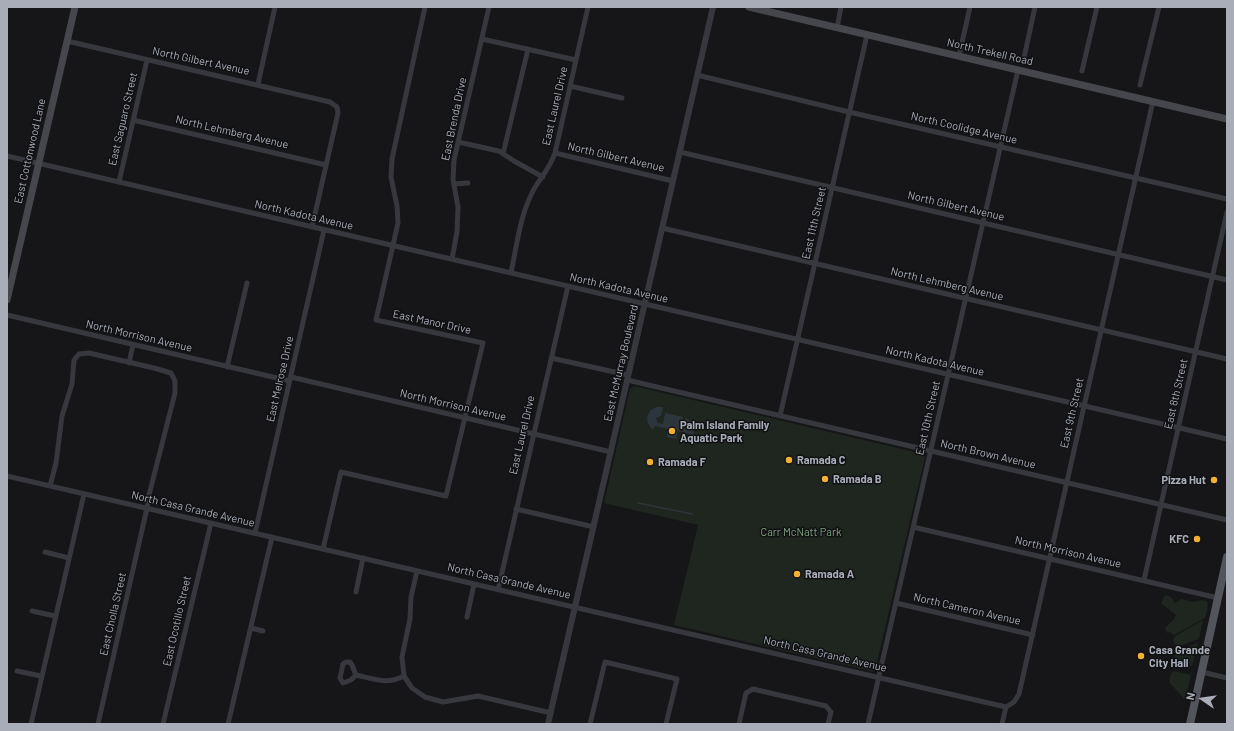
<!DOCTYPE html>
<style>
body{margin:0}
#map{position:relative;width:1234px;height:731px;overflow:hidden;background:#161618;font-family:Barlow,sans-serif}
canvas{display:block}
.frame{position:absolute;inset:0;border:8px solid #a8adb8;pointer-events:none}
.north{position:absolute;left:1182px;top:679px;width:40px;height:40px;-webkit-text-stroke:3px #111113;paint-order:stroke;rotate:283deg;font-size:11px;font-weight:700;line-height:16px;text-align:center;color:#a8adb8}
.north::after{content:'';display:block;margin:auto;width:14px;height:18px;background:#a8adb8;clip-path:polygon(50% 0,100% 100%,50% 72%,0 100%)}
</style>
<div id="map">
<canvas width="1234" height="731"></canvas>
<div class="frame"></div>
<div class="north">N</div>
</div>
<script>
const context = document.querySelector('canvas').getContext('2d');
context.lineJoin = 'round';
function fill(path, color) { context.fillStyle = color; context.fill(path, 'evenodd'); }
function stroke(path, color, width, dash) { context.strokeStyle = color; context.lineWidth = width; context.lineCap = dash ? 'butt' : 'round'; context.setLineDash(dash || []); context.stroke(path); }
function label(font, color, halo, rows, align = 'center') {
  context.font = font + ' Barlow,sans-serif'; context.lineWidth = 3; context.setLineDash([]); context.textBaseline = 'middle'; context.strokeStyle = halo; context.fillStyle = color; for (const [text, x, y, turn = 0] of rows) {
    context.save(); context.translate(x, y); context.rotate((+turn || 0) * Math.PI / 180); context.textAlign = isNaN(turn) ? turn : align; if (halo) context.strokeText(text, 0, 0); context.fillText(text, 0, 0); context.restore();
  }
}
fill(new Path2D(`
 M634,386L923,454L925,457L875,671H871L674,625L698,525L604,503L630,389Z
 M1165,595L1171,597L1175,603L1181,599L1194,602L1201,600L1207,601L1208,606L1205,618L1174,635L1170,632L1167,633L1165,628L1174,619L1176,615L1161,603Z
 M1203,620L1199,639L1176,647L1173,640L1175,636Z
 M1198,643L1192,666L1177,663L1174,659L1176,651Z
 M1175,671L1191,675L1185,700L1169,682L1171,673Z`), '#1e261f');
fill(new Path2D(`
 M657,407H663L661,416L656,418L658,423L663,424L665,413L683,417L680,428L682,429L685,418C693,421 695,427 693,435L678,431L676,439L667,437L668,429L655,426L653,430C644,422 646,410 657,407Z`), '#2c353c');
stroke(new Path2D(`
 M638,503L692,514`), '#2c353c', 1.5);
stroke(new Path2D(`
 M837,28L841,7
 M482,39L576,60
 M67,41L330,102L337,107L338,113L312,227
 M959,56L970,7
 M1024,58L1035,7
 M1082,71L1097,7
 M697,75L849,112L1227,199
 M258,84L275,7
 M1140,85L1159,7
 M570,86L622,98
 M133,120L326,165
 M458,142L499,151L514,161L543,177
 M680,152L1227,280
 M555,153L673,181
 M503,154L528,49
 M7,156L1227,439
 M119,182L147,60
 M454,184L468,183
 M662,228L1227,359
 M452,259L457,232L458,207L453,179L454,160L489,7
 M511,273C516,249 520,217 531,195C538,179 549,171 555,153L588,7
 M7,315L290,381
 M551,358L628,375
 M129,363L133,345
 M227,367L247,283
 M291,377L611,452
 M627,380L1227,520
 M780,416L867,35
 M7,476L1006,707
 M50,486L56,463L62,416L72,384L74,360L79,354L89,353L154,368L171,373L175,381V393L149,495L147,508L98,724
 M516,509L594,527
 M913,527L1218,598
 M255,533L324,230
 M323,549L341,472L446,496L483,343L376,320L398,223L397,206L391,177L392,159L425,7
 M45,552L69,558
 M417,571L411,597L410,619L402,657L404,676L412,688L425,697L443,702L478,696L551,713
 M1144,580L1227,212
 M498,590L568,286
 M356,592L363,558
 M896,603L1033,635
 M32,611L55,616
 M467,617L474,584
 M251,628L263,631
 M346,662H350L352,665L356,675L351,680L343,683L340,678L343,664Z
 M17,671L41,676
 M1202,672L1227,678
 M356,675C375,679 386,685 404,676
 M31,724L84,494
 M163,724L211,523
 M228,724L272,537
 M590,724L605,662L677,679L666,724
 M739,724L746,693L753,689L826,706L831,712L828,724
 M868,724L1018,70
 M1002,724L1006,707L1014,702L1019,694L1153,101`), '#37383d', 5);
stroke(new Path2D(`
 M548,724L713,7`), '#37383d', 6);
stroke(new Path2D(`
 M749,7L1227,119
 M7,300L75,7`), '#45474d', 7);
stroke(new Path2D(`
 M1190,724L1227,557`), '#53555c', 8);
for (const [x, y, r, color] of [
 [672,431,4,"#f2b134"],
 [789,460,4,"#f2b134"],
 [650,462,4,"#f2b134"],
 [825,479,4,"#f2b134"],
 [1214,480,4,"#f2b134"],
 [1197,539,4,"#f2b134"],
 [797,574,4,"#f2b134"],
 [1141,656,4,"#f2b134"]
]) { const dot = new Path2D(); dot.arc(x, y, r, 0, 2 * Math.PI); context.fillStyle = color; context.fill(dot); stroke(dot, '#111113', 1.5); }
label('11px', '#a8adb8', '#111113', [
 ["North Trekell Road",990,52,13],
 ["North Gilbert Avenue",201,61,12],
 ["East Laurel Drive",555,106,-77],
 ["East Saguaro Street",123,119,-77],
 ["East Brenda Drive",454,119,-78],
 ["North Coolidge Avenue",964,128,13],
 ["North Lehmberg Avenue",232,132,13],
 ["East Cottonwood Lane",30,151,-77],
 ["North Gilbert Avenue",616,157,13],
 ["North Gilbert Avenue",956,206,13],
 ["North Kadota Avenue",304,215,13],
 ["East 11th Street",814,223,-77],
 ["North Lehmberg Avenue",947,284,13],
 ["North Kadota Avenue",619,288,13],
 ["East Manor Drive",432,322,12],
 ["North Morrison Avenue",139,336,13],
 ["North Kadota Avenue",935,361,13],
 ["East McMurray Boulevard",621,363,-77],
 ["East Melrose Drive",280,379,-77],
 ["East 8th Street",1176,394,-77],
 ["North Morrison Avenue",453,405,13],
 ["East 9th Street",1072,413,-77],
 ["East 10th Street",928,418,-77],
 ["East Laurel Drive",522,435,-77],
 ["North Brown Avenue",988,454,13],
 ["North Casa Grande Avenue",193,509,13],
 ["North Morrison Avenue",1068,552,13],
 ["North Casa Grande Avenue",509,581,13],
 ["North Cameron Avenue",967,609,13],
 ["East Cholla Street",113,614,-77],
 ["East Ocotillo Street",177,621,-77],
 ["North Casa Grande Avenue",825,654,13]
]);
label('bold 11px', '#a8adb8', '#111113', [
 ["Palm Island Family",680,425],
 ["Aquatic Park",680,438],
 ["Ramada C",797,460],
 ["Ramada F",658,462],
 ["Ramada B",833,479],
 ["Pizza Hut",1206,480,"right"],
 ["KFC",1189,539,"right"],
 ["Ramada A",805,574],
 ["Casa Grande",1149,650],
 ["City Hall",1149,663]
], 'left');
label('11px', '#7fa381', '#111113', [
 ["Carr McNatt Park",801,532]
]);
</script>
